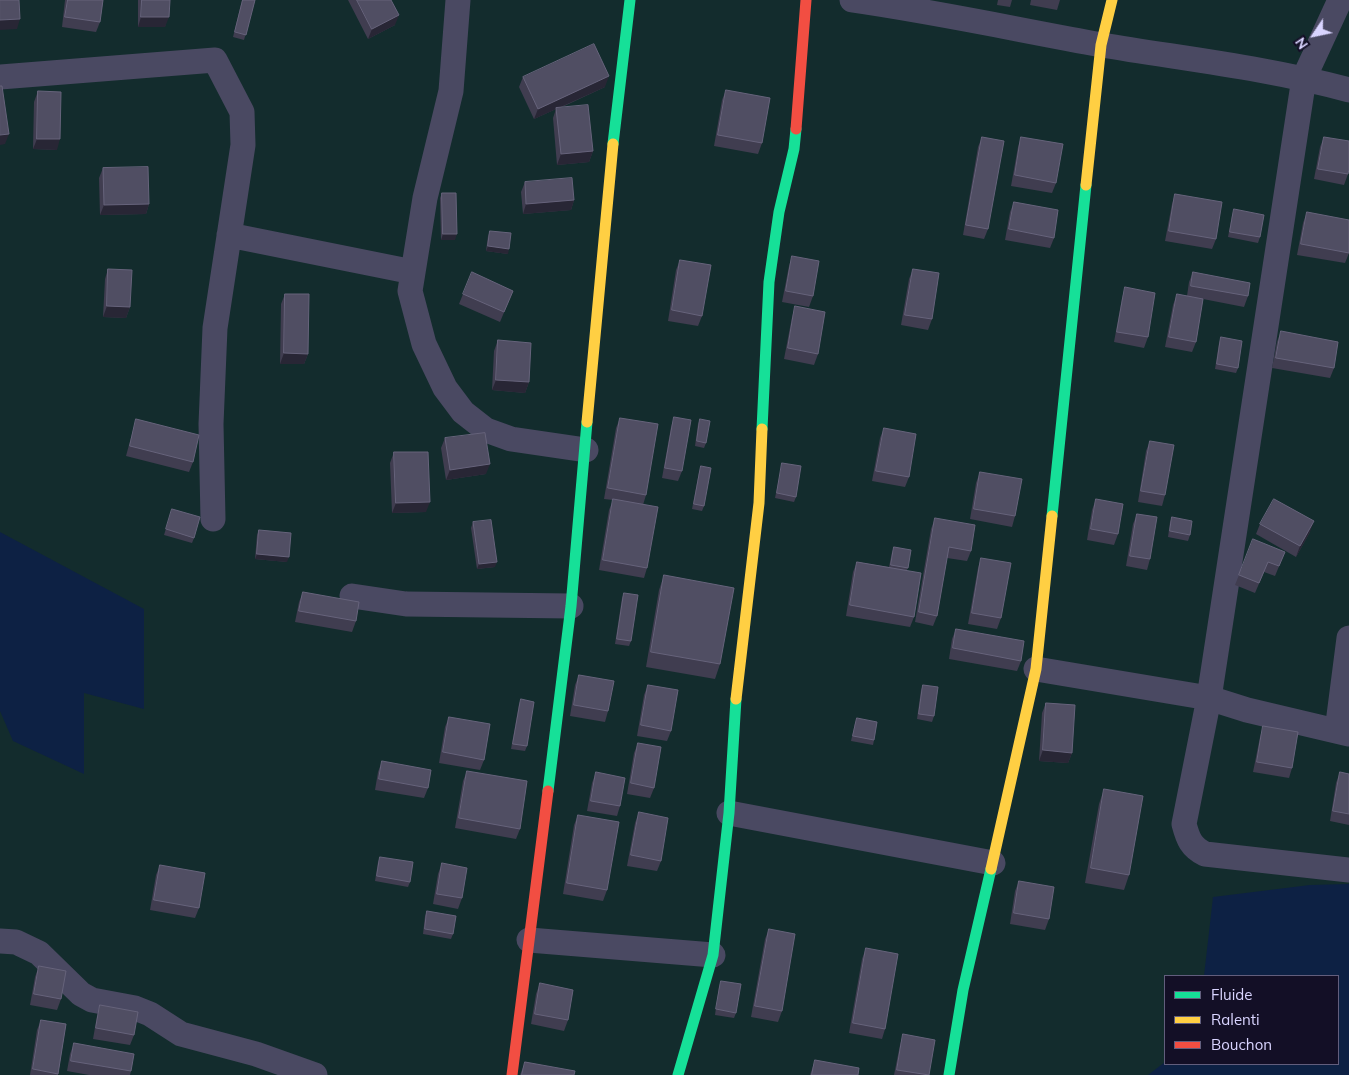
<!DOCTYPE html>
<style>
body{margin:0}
#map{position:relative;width:1349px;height:1075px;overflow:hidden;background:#161421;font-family:Mulish,sans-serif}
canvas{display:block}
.legend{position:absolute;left:1164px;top:975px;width:175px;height:90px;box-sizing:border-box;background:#130f26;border:1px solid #625e7d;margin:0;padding:6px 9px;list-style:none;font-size:15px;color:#d9d4ff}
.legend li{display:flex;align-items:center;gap:10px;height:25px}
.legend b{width:25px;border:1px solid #625e7d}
.north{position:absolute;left:1289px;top:10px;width:50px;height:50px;-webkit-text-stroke:4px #130f26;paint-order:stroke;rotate:236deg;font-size:14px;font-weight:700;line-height:20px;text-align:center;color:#d9d4ff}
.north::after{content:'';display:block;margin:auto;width:18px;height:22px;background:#d9d4ff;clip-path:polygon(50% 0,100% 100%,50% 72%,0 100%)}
</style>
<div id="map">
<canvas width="1349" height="1075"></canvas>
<ul class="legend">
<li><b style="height:6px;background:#16e098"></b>Fluide</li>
<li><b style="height:6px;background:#ffcf43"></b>Ralenti</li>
<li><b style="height:6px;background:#f24e42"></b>Bouchon</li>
</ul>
<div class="north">N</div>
</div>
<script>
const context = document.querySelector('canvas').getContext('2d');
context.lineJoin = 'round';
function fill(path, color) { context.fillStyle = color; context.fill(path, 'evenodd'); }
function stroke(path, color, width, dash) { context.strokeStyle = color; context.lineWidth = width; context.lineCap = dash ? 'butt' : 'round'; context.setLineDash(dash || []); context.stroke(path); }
fill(new Path2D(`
 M0,0H1349V1075H0ZM1165,976H1338V1064H1165Z`), '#132c2d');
fill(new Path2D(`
 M0,532L144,609V709L84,693V774L13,741L0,711Z
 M1349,884V1075H1148L1165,1062L1338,1064V976H1204L1213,897L1310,885Z`), '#0d2144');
stroke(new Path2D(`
 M458,0L451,91L425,198L410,291L424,344L445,388L463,412L486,430L511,439L586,450
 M852,0C936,12 1019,30 1102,45C1185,59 1268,68 1349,90
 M1340,0L1304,78L1209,698L1184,824C1188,839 1191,847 1205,854L1349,870
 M0,77L215,60L242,112L243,145L215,328L211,424L213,519
 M229,235L413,272
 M352,596L406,604L571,606
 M1036,669L1209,698L1247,710L1349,734
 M1337,731L1349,638
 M729,813L993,863
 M529,940L713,955
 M0,941L16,942L39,953L81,994L92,1000L135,1008L150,1014L181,1034L256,1054L315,1075`), '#4a4962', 25);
stroke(new Path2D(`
 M613,144L630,0
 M762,429L769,282L779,212L794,149L796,129
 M1052,516L1086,185
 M548,791L571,606L587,422
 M678,1075L713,955L729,813L736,699
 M949,1075L963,990L991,869`), '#16e098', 11);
stroke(new Path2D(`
 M1086,185L1101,45L1112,0
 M587,422L613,144
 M736,699L759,503L762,429
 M991,869L1036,669L1052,516`), '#ffcf43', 11);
stroke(new Path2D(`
 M796,129L806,0
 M512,1075L548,791`), '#f24e42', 11);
fill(new Path2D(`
 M65,0H103L100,22L96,32L62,27Z
 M138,0H170L165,27H138Z
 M242,0H255L244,40L233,37Z
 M348,0H391L395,25L368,39Z
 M998,0H1012L1010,7L997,5Z
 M1031,0H1060L1057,10L1030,5Z
 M523,77L605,87L560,108L593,151L589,162L557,165L553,118L556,109L534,119L519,87Z
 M726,90L762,143L758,154L714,146L722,100Z
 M38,91L57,150L33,149L34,102Z
 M982,137L988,229L984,239L963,235L978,147Z
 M1021,137L1056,183L1052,193L1011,186L1018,147Z
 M1324,137L1348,174L1344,185L1314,179L1320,147Z
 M103,168L149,204L146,214L100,215L99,178Z
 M525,182L574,200L571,210L523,214L521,192Z
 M442,193L455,240H441L440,198Z
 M1175,194L1216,239L1212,249L1165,241L1172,204Z
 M1014,202L1054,238L1050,248L1005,240L1010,212Z
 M1234,209L1260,237L1258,243L1228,237L1232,215Z
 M1307,212L1349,253L1345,263L1297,255L1303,223Z
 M490,231L508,254L486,251L488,236Z
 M792,256L813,296L809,307L782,302L789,266Z
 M680,260L702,316L698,326L668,321L676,270Z
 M108,269L130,307L126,318L103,317L105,279Z
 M913,269L932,319L928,330L901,325L909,279Z
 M1193,272L1248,296L1244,307L1203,299L1196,342L1192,352L1165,347L1173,305L1177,294L1187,296L1189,282Z
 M1125,287L1148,337L1144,348L1114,342L1122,298Z
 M513,291L500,322L459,304L463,294Z
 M285,294L308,354L304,364H280L281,304Z
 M795,306L818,354L814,365L784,359L792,317Z
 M1281,331L1334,368L1330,378L1272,368L1277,342Z
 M1221,337L1238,368L1236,373L1215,369L1219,343Z
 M498,340L529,382L525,393L492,390L494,351Z
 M674,417L682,471L678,481L662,478L671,427Z
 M620,418L646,495L643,505L647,568L644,578L599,570L609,510L613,500L604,499L616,428Z
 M136,419L193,462L189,472L126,456L133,430Z
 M700,419L706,443L704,448L695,446L698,424Z
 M884,428L909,477L905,487L872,481L880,438Z
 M445,438L486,474L446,480L441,448Z
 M1150,441L1165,495L1162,506L1138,502L1146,451Z
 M394,452L426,512L392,513L390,463Z
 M782,463L796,497L794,502L775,498Z
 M701,466L704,506L702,511L692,509L699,472Z
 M980,472L1015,516L1012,527L970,519L976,483Z
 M1096,499L1118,534L1114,545L1087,540L1092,510Z
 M172,509L194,538L192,543L164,535Z
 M1137,514L1150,559L1147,570L1126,566L1133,524Z
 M1172,517L1190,535L1188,541L1168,537L1170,522Z
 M935,518L971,551L967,561L947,558L937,616L933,626L915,622L931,529Z
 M473,522L495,567L477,569L471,528Z
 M1260,524L1310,532L1296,557L1256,534Z
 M259,530L287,562L255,559L257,535Z
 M894,547L908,568L906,571L914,617L910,627L846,616L853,572L857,562L889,567L892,552Z
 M1285,552L1275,576L1264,572L1255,593L1235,585L1239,575Z
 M981,558L1001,618L997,629L968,624L978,568Z
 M664,575L720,664L715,679L646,667L659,590Z
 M303,592L356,621L352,632L295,622L299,602Z
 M624,593L631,641L629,646L615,644L622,598Z
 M956,629L1021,661L1017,671L949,659L952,639Z
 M579,675L608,711L605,722L570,716L575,685Z
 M648,685L671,731L667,741L637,736L644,695Z
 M923,685L934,716L932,722L917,719L921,690Z
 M521,699L527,746L525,751L511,749L519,704Z
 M1046,703L1072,753L1068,763L1039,761L1042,713Z
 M449,717L484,760L480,770L439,763L445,727Z
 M857,718L874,740L873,745L851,741L855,723Z
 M1263,726L1292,768L1289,778L1253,772L1260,737Z
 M638,743L654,788L650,798L627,794L634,753Z
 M382,761L428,788L424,798L375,790L378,772Z
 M467,771L520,829L516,839L455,828L463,781Z
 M596,772L620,806L617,816L587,811L592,783Z
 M1340,772L1349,774V825L1330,821L1336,783Z
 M1104,789L1129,875L1124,890L1085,883L1099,804Z
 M639,812L661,861L657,871L627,866L635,823Z
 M578,815L607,890L603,901L563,894L574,825Z
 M380,857L410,882L408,887L375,881L378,862Z
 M442,863L462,898L458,909L433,904L438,874Z
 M160,865L199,908L195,918L150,910L156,875Z
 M1019,881L1049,919L1045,930L1010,924L1015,891Z
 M427,911L453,934L451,939L423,934L425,916Z
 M769,929L782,1011L778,1022L751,1017L765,939Z
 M866,948L885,1029L882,1039L849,1033L862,959Z
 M39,966L61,999L57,1010L30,1005L35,977Z
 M721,981L736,1013L734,1018L715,1015L719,986Z
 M540,983L568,1020L564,1031L531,1024L536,994Z
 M100,1005L134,1035L130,1045L93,1039L97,1016Z
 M41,1020L66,1024L58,1075H30L37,1030Z
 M903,1034L929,1075H894L900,1045Z
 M74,1043L131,1071L130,1075H89L67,1071L70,1054Z
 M815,1060L858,1075H810Z
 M525,1062L574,1075H520Z`), '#403d50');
fill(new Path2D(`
 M399,15L395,25L368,39L372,29Z
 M141,17H169L165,27H138Z
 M20,19L17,29L0,30V20Z
 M609,76L605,87L534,119L538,109Z
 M9,134L5,144L0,145V135Z
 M37,139H60L57,150L33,149Z
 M593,151L589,162L557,165L561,154Z
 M574,200L571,210L523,214L526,204Z
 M149,204L146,214L100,215L104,205Z
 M443,234H457L455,240H441Z
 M488,246L509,249L508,254L486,251Z
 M107,306L130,307L126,318L103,317Z
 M284,353L308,354L304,364H280Z
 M496,380L529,382L525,393L492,390Z
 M490,464L486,474L446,480L450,470Z
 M430,502L426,512L392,513L396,503Z
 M1314,521L1310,532L1296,557L1300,546Z
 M257,554L289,557L287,562L255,559Z
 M497,562L495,567L477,569L479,564Z
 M1043,750L1072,753L1068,763L1039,761Z`), '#282635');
const building = new Path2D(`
 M0,0H19L20,19L0,20Z
 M68,0H103L100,22L65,17Z
 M142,0H170L169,17H141Z
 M243,0H255L246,35L235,32Z
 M357,0H391L399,15L372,29Z
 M594,44L609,76L538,109L523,77Z
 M0,86H2L9,134L0,135Z
 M726,90L770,98L762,143L718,135Z
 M38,91L61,92L60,139H37Z
 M588,105L593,151L561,154L556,108Z
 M982,137L1004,141L988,229L966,225Z
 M1021,137L1063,144L1056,183L1015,175Z
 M1324,137L1349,141V169L1348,174L1318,169Z
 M148,167L149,204L104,205L103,168Z
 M572,178L574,200L526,204L525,182Z
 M442,193H456L457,234H443Z
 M1175,194L1222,202L1216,239L1169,231Z
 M1014,202L1058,210L1054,238L1009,229Z
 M1234,209L1264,215L1260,237L1230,232Z
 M1307,212L1349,220V253L1301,244Z
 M490,231L511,233L509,249L488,246Z
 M792,256L819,261L813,296L786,291Z
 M680,260L711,265L702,316L672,310Z
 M108,269L132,270L130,307L107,306Z
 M913,269L939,273L932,319L905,315Z
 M472,272L513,291L504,312L463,294Z
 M1193,272L1250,283L1248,296L1191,286Z
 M1125,287L1155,293L1148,337L1117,332Z
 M285,294H309L308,354L284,353Z
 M1177,294L1203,299L1196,342L1169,337Z
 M795,306L825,312L818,354L788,348Z
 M1281,331L1338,342L1334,368L1276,358Z
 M1221,337L1242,341L1238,368L1217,364Z
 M498,340L531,343L529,382L496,380Z
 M674,417L691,420L682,471L665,468Z
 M620,418L658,424L646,495L608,488Z
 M136,419L199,435L193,462L130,446Z
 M700,419L710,421L706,443L697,441Z
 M884,428L916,434L909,477L876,471Z
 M485,433L490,464L450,470L445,438Z
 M1150,441L1174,445L1165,495L1141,491Z
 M394,452H428L430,502L396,503Z
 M782,463L801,466L796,497L777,493Z
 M701,466L711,468L704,506L694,504Z
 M980,472L1022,479L1015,516L974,509Z
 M613,499L658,507L647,568L603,560Z
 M1096,499L1123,504L1118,534L1091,529Z
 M1274,499L1314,521L1300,546L1260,524Z
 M172,509L200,517L194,538L166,529Z
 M1137,514L1157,517L1150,559L1130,556Z
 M1172,517L1192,521L1190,535L1170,531Z
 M935,518L975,525L971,551L949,547L937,616L919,612Z
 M491,520L497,562L479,564L473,522Z
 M259,530L291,533L289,557L257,554Z
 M1253,539L1285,552L1279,566L1268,562L1259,583L1239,575Z
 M894,547L911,550L908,568L891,565Z
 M981,558L1011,563L1001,618L972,613Z
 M857,562L921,573L914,617L850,605Z
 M664,575L734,588L720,664L651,652Z
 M303,592L359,602L356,621L299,611Z
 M624,593L638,595L631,641L617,639Z
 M956,629L1024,641L1021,661L953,648Z
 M579,675L614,681L608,711L574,705Z
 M648,685L678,690L671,731L641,725Z
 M923,685L938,687L934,716L919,714Z
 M521,699L534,702L527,746L513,744Z
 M1046,703L1075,705L1072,753L1043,750Z
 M449,717L490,724L484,760L443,752Z
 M857,718L877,722L874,740L853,736Z
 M1263,726L1298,732L1292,768L1257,762Z
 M638,743L661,747L654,788L631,783Z
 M382,761L431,770L428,788L379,779Z
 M467,771L527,781L520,829L459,818Z
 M596,772L625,778L620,806L591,801Z
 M1340,772L1349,774V814L1333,811Z
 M1104,789L1143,796L1129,875L1091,868Z
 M639,812L668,818L661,861L631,855Z
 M578,815L619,822L607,890L567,883Z
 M380,857L413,862L410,882L377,876Z
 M442,863L467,868L462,898L437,894Z
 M160,865L205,873L199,908L154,900Z
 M1019,881L1054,887L1049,919L1014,913Z
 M427,911L456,916L453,934L425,929Z
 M769,929L795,934L782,1011L755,1006Z
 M866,948L898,954L885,1029L853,1023Z
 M39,966L66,971L61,999L34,994Z
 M721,981L741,984L736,1013L716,1009Z
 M540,983L573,990L568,1020L535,1014Z
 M100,1005L138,1012L134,1035L96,1028Z
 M41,1020L66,1024L58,1074L33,1069Z
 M903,1034L935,1040L929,1075L897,1070Z
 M74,1043L134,1054L131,1071L71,1061Z
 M815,1060L859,1068L858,1075H812Z
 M525,1062L575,1071L574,1075H522Z`);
fill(building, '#504e63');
stroke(building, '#66637b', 1);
</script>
